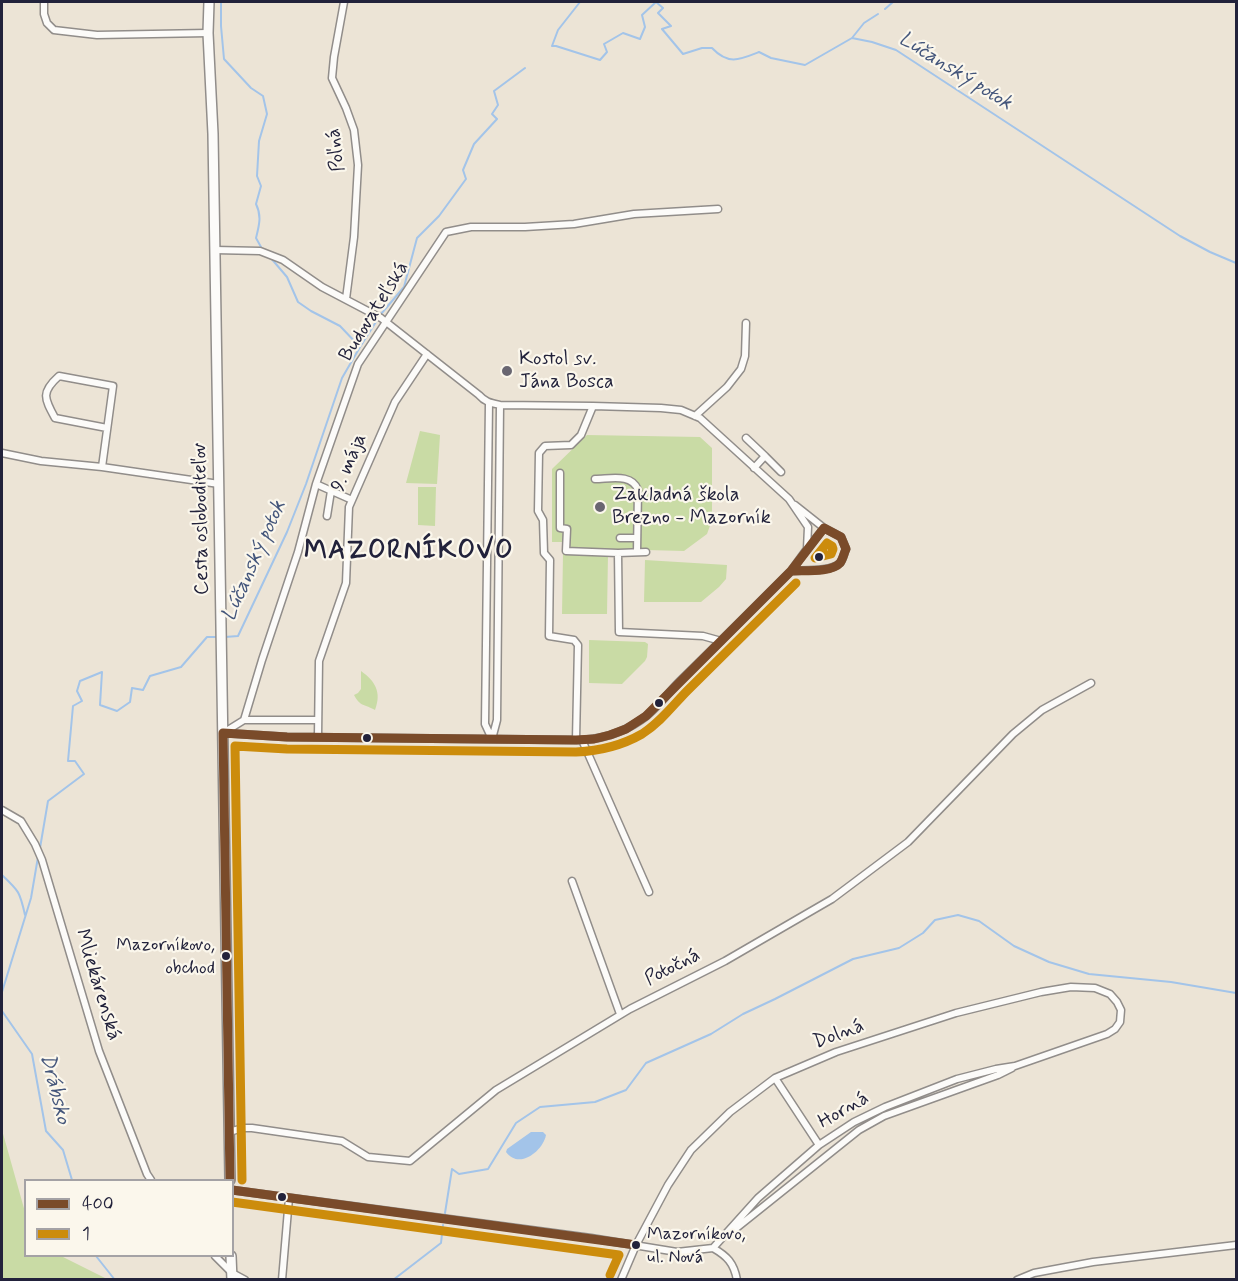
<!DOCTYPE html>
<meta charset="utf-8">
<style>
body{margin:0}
#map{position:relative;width:1238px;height:1281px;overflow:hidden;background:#ece4d6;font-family:Mynerve,sans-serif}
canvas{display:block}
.frame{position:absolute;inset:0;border:3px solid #22223b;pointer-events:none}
.legend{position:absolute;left:24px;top:1179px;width:210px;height:78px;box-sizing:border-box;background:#fbf7ec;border:2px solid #a4a2a5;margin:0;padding:8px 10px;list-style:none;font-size:18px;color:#22223b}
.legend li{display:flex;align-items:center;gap:12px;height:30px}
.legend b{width:30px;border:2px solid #a4a2a5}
</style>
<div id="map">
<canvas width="1238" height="1281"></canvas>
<div class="frame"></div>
<ul class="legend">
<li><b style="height:8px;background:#7a4b2a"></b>400</li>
<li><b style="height:8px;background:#cc8c0c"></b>1</li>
</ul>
</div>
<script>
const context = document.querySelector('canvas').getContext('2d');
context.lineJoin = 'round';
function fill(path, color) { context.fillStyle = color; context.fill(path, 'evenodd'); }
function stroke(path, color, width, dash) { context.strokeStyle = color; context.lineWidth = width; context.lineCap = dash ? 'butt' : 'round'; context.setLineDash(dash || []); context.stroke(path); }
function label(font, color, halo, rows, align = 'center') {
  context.font = font + ' Mynerve,sans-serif'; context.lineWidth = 4.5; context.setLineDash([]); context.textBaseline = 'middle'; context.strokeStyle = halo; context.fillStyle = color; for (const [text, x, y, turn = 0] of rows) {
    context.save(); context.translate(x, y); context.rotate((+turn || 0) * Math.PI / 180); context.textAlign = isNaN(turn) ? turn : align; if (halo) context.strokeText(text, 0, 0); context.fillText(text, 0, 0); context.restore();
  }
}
fill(new Path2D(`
 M420,431L440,435L437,484L406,483Z
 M587,435L700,437L712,448V520L707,534L684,551L646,550L642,549L639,546H635L630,550L573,549L570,546V542H552V469Z
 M418,487H436L435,526L418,525Z
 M563,554H608L607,614H562Z
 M645,560L727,565L726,579L719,587L701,602H644Z
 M589,640L645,642L648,644L647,657L645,661L622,684L589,683Z
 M361,671C375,681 382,692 375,710C365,704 360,707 354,695L358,693L361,689Z
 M2,1130L25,1212L26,1256H61L107,1279H2Z`), '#c9dba5');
fill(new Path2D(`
 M531,1132H543L546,1135C543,1151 519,1170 506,1152L507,1149Z`), '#a3c4e9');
stroke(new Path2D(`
 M221,2V26L224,59L251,88L263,96L267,114L259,141L257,176L261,186L256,204C262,216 259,226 256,238L261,247
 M580,2L558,30L552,46H556L600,60L607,52L604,44L623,33L640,39L645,27L642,15L656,2L663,8L658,13L671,26L662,29L683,54L702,48H712C728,65 739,60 759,52L771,58L805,65L852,38L872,42L896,50L1180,236L1210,252L1236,263
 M885,9L893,2
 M852,38L864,23L878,14
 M270,257L287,277L298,302L311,311L340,326L359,346
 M225,637L238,636L287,532L306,484L342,378L360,347L381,314L404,287L417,238L439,216L466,179L463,170L474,144L497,119L492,114L498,105L494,91L525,68
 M40,848L48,801L84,774L75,761H68L73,706L82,701L77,691L80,681L102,672L100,705L117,711L130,702L132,688L143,690L150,676L181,667L207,637H220
 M38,857L31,898L2,992V1011L32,1054L46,1131L63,1150L72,1180
 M2,875C19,891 20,892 25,915
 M445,1213L452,1169L459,1174L488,1169L516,1123L540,1107L595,1102L626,1090L646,1063L711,1034L743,1014L775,999L853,959L899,948L923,933L935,920L958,915L979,921L1014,946L1049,962L1089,974L1171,982L1236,993
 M96,1256L115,1280
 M393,1280L441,1243L443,1225`), '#a3c4e9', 2);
const minor = new Path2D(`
 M44,2V14L47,23L54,30L97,35L208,33
 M344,2L334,57L332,78L346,108L354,130L358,165L354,237L346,299
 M215,250L260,251L283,260L322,287L381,318L479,395C485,402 491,403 500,405L593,406L661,408L681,410L700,418L789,499L808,527L807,549
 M489,403L485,724L492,739
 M695,416L727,387L741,369L745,356L746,323
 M746,438L765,456
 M2,453L41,461L102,467L219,484
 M102,467L113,386L59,376C41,392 44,398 55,418L107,428
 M754,468L765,456L781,472
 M560,473V528L567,529L566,551L618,553L619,632L703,636L721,641
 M595,479C610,479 632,473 638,490L637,552
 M316,484L352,500
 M327,516L331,491
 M620,538H637
 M618,553L646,552
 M791,571C804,570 831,572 840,563C843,560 844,553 846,549L841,537L824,528L795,505
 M244,720H317
 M223,733L244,720L262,660L298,552L316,484L358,364L446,232L471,227H525L574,224L634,214L718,209
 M224,733L287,737L576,740C600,740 622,733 641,720C656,710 667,694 680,681C717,645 754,608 791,571L807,549L824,528
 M318,736L319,661L346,583L349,507L395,402L427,354
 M492,739L497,720L500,405
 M576,740L578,645L574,640L549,636L550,560L544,553L543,520L538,511L539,453L545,446L571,445L581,435L593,406
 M582,740L649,892
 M2,810L21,821L35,844L42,860L99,1051L147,1174L151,1180
 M572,881L620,1014
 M775,1078L819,1145
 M229,1132L243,1128H252L342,1141L368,1157L410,1161L496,1090L630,1009L725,961L832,899L908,842L1013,734L1042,710L1091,683
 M232,1190L591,1238L677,1252L713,1248L758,1198L819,1145L854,1122L885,1107L957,1079L996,1069L1015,1066L1107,1034L1115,1029L1120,1022L1121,1010L1117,1002L1110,994L1095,988L1071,987L1041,992L956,1013L836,1052L775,1078L730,1112L691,1150L668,1185L636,1245L621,1280
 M734,1230L859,1130L884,1116L998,1075L1012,1068
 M713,1248C727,1256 734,1263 737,1280
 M215,1256L232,1273L245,1280
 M282,1280L289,1198
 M1017,1280L1034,1273L1093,1262L1236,1245`);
const secondary = new Path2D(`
 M209,2L208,33L213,134L230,1180
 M231,1256L232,1280`);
stroke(minor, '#918d8a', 9);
stroke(secondary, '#918d8a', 12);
stroke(minor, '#fcfbf9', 6);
stroke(secondary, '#fcfbf9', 9);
stroke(new Path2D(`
 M791,571C803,570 831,573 840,563C843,559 844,553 846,549L841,537L824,528
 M223,733L287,737L576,740L594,739L610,735L626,729L646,716L791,571L824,528
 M223,733L230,1180
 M232,1190L636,1245`), '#7a4b2a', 9);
stroke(new Path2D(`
 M827,543L832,546L833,549L831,554L815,558Z
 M242,1180L235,746L287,749L576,752C599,751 621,746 642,734C661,722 673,705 688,690C724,654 760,619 796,583
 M232,1202L619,1255L610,1275`), '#cc8c0c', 9);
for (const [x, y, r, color] of [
 [507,371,6,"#696671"],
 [600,507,6,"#696671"],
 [819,557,5,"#22223b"],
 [659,703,5,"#22223b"],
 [367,738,5,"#22223b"],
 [226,956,5,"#22223b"],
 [282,1197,5,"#22223b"],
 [636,1245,5,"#22223b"]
]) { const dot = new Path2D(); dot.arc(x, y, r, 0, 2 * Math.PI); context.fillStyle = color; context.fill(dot); stroke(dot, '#fbf7ec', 2); }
label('18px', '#22223b', '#fbf7ec', [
 ["Mazorníkovo,",215,946],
 ["obchod",215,969],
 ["Mazorníkovo,",647,1235,"left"],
 ["ul. Nová",647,1258,"left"]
], 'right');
label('20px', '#22223b', '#fbf7ec', [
 ["Poľná",337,150,-97],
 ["Budovateľská",375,312,-58],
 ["9. mája",350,463,-67],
 ["Cesta osloboditeľov",202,519,-91],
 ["Potočná",673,968,-27],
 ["Mliekárenská",97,985,73],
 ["Dolná",839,1035,-20],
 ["Horná",844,1111,-30]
]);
label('20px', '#22223b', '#fbf7ec', [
 ["Kostol sv.",519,360],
 ["Jána Bosca",519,383],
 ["Zakladná škola",612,496],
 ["Brezno - Mazorník",612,519]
], 'left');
label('italic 21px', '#44567b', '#fbf7ec', [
 ["Lúčanský potok",955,72,32],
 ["Lúčanský potok",255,561,-66],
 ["Drábsko",54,1089,76]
]);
context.letterSpacing = '1.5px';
label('bold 26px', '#22223b', '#fbf7ec', [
 ["MAZORNÍKOVO",409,553]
]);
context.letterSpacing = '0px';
</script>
